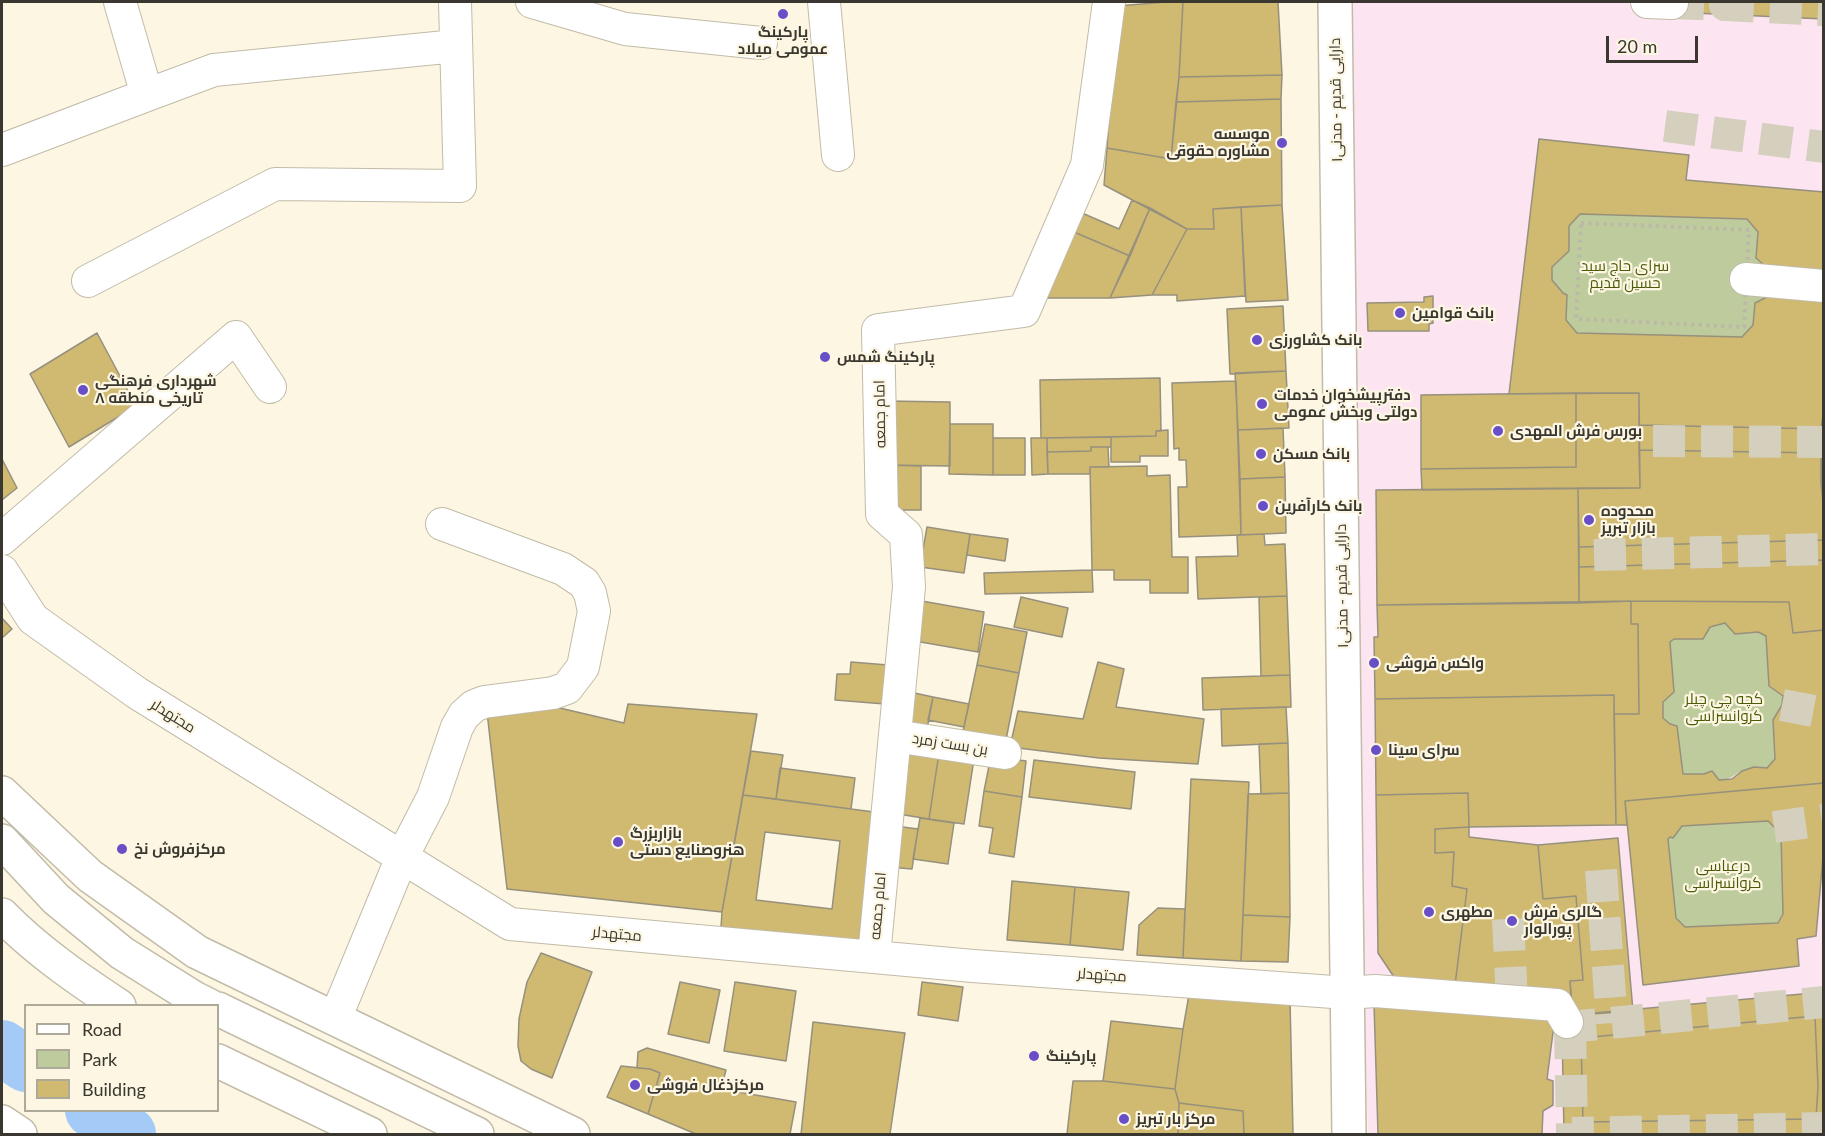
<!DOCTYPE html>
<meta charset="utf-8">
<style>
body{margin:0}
#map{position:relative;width:1825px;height:1136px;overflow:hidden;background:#fcf6e2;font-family:Lato,sans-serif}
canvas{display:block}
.frame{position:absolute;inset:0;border:3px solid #39372f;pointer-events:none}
.legend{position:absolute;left:24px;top:1004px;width:195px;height:108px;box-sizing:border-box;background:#fcf6e2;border:2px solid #aeaa9a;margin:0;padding:8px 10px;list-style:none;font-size:18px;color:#39372f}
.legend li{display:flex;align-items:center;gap:12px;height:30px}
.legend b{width:30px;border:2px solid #aeaa9a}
.scale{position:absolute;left:1606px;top:36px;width:92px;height:27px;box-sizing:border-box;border:3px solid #39372f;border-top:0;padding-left:8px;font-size:18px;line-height:21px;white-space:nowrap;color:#39372f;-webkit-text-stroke:4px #fcf6e2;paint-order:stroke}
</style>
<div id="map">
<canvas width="1825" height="1136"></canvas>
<div class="frame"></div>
<ul class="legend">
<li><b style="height:8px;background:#fff"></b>Road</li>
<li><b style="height:16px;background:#becb9d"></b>Park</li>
<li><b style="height:16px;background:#d0b970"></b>Building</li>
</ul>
<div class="scale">20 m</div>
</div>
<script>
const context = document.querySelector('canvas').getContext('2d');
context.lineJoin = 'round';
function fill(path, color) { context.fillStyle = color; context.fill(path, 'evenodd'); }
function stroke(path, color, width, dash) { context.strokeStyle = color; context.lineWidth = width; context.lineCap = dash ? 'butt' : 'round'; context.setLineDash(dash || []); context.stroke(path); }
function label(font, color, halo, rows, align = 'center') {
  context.font = font + ' Lato,Cairo,sans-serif'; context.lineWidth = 4.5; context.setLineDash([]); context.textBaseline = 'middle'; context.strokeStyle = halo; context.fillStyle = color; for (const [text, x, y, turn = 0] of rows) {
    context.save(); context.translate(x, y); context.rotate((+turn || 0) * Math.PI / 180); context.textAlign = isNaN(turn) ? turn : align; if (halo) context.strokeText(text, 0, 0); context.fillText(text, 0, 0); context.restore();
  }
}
fill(new Path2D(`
 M1347,2H1823V1134H1368L1360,877Z`), '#fce5f1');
fill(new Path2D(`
 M1580,214L1747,219L1758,232L1756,258L1772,272L1769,296L1755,303L1753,325L1742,337L1577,333L1566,320L1567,295L1563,293L1552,280V267L1569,251V226Z
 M1725,623L1736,634L1758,632L1766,636L1769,686L1783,696L1782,705L1773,720L1775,759L1767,768C1759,768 1749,767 1742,771C1731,776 1733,779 1719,780L1711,771L1704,774H1683L1677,726L1670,724L1663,718V702L1670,642L1674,639H1703L1710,627Z
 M1768,821L1781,834L1783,914L1778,923L1685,927L1676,918L1668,839L1670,837L1673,838L1682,826Z`), '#becb9d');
stroke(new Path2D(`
 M2,1048L26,1064
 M93,1110L128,1134`), '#a4caf8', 56);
const building = new Path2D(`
 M1166,2H1183L1179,77L1171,159L1107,148L1117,6Z
 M1183,2H1278L1282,75L1179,77Z
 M1672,2H1824V19L1671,12Z
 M1282,75L1281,99L1176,102L1179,77Z
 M1281,99L1282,205L1213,209L1214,229H1187L1104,185L1107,148L1171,159L1176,102Z
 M1539,139L1689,155L1686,180L1824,192V408L1821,429L1639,425V393L1509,394ZM1580,214L1747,219L1758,232L1756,258L1772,272L1769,296L1755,303L1753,325L1742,337L1577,333L1566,320L1567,295L1563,293L1552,280V267L1569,251V226Z
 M1132,200L1150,208L1130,256L1067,229L1075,210L1119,229Z
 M1282,205L1288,300L1246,302L1241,207Z
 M1241,207L1245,296L1177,301V295H1152L1187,229H1214L1213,209Z
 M1150,208L1187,229L1152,295L1110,298Z
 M1067,229L1130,256L1110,298H1037Z
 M1433,296V323L1429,324V331H1368L1367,303L1424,302V297Z
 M1283,306L1286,371L1230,374L1227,309Z
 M97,333L136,406L69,447L30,374Z
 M1286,371L1289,428L1238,430L1235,373Z
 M1160,378L1161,431H1156V436L1041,438L1040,380Z
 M1236,381L1241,535L1179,537L1178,487H1187L1186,460H1179V448L1174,449L1172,383Z
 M1576,393V467L1421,469V395Z
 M1576,393H1639L1640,488L1422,490L1421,469L1576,467Z
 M886,401L950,402V466L885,465Z
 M1824,408V511L1821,483V442Z
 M950,424H993V475L949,474Z
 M1639,425L1821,429V453L1639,450Z
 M1283,428L1285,477L1240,479L1238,430Z
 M1168,430V456H1140V462H1111V437L1156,436V431Z
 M1111,437V447H1091V451L1047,452V438Z
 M993,438H1025V475H993Z
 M1031,438H1047L1048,474L1032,475Z
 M1091,447H1108L1109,467H1090V474H1048L1047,452L1091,451Z
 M1639,450L1821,453L1824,540L1579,547L1578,488H1640Z
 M2,459L17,488L2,500Z
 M885,465L921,466V510H885Z
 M1147,466V476L1170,475L1172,557H1188V593H1150V580H1114V570H1092L1090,467Z
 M1285,477L1286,533L1241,535L1240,479Z
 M1578,488L1579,603L1377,605L1376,490Z
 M927,527L970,534L964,573L920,567Z
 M970,534L1008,539L1005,561L967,555Z
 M1264,534L1265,545L1285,544L1287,596L1198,599L1196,557L1238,556L1237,535Z
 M1824,540V560L1579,567V547Z
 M1824,560V630L1793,633L1789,602L1631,601L1579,603V567Z
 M1092,570L1093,592L985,594L984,573Z
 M1287,596L1290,675L1261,676L1259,597Z
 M1021,597L1068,608L1062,637L1014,627Z
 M916,600L984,612L978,652L909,640Z
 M1631,601L1789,602L1793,633L1824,630V783L1625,801L1627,825H1616L1614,714H1639L1638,624H1631ZM1725,623L1735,634L1758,632L1766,636L1769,686L1783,696L1782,705L1773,720L1775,759L1767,768L1754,767L1742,771L1732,779L1719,780L1712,771L1704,774H1683L1677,726L1670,724L1663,718V702L1674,692L1670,642L1674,639H1703L1710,627Z
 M1631,601V624H1638L1639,714H1614V695L1375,699L1374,637H1378L1377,605Z
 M2,618L12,629L2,638Z
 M985,624L1027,632L1019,673L977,665Z
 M851,662L888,665L885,704L835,700L837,674H850Z
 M1098,662L1124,669L1116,707L1204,719L1198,764L1099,758L1010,747L1018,711L1083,719Z
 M977,665L1019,673L1005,745L962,736Z
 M1290,675L1291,707L1203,710L1202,678Z
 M905,691L933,697L927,729L898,723Z
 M1614,695L1616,825L1469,827L1468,793L1376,795L1375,699Z
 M933,697L969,704L964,727L928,720Z
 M534,702L624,723L628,704L757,714L722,912L507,889L487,712Z
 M1286,707L1288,743L1222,746L1221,709Z
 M1288,743L1289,793L1261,794L1259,744Z
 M902,748L939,753L929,819L892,813Z
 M751,751L783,755L776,799L743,795Z
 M939,753L974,759L964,824L929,819Z
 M991,756L1026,761L1022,797L984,791Z
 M1034,760L1135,772L1131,809L1029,797Z
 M780,768L855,778L851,809L776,799Z
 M1191,779L1249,782L1241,961L1183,958Z
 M1824,783V846L1816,936L1797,939L1799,966L1643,985L1625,801ZM1768,821L1781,834L1783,914L1778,923L1685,927L1676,918L1668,839L1670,837L1673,838L1682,826Z
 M984,791L1022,797L1014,857L989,853L993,828L979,826Z
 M1289,793L1290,917L1243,915L1248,794Z
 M1468,793L1469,827L1435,829V853L1454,852L1452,886L1467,889L1454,993L1400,986L1378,953L1376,795Z
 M743,795L874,812L859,941L721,927L722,912ZM765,832L840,841L832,909L756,900Z
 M920,818L954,823L948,864L913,859Z
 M895,826L918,829L912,869L889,867Z
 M1469,827V837L1538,845L1543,899L1576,896L1583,980L1570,981L1571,1000L1454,993L1467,889L1452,886L1454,852L1435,853V829Z
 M1618,838L1633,1011L1573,1015L1570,981L1583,980L1576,896L1543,899L1538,845Z
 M1012,881L1075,887L1070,945L1007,940Z
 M1075,887L1129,892L1123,950L1070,945Z
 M1158,908L1185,909L1183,958L1137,955L1139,925Z
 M1243,915L1290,917L1288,962L1241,961Z
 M541,953L592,972L552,1078L531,1069L521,1061L518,1046L519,1019L527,982Z
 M680,982L720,990L709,1043L668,1034Z
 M735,982L796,991L786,1061L724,1051Z
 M922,982L963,987L958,1021L918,1015Z
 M1190,989L1290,999L1293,1134H1244L1243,1111L1179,1103L1175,1089L1183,1029Z
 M1824,992V1013L1815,1016L1581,1038H1571L1562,1029L1573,1015Z
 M1374,1004L1555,1017L1547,1079L1553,1081V1105L1543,1111L1542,1134H1378Z
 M1824,1013V1134H1815L1818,1087L1815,1016Z
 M1815,1016L1818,1087L1816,1119L1583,1122L1581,1038Z
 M1111,1021L1183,1029L1175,1089L1103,1081Z
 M813,1022L905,1033L890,1134H801Z
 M1562,1029L1571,1038H1581L1583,1122L1816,1119L1815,1134H1564Z
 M647,1048L726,1070L721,1089L796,1102L790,1134H696L648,1114L660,1073L650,1069L637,1068L638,1052Z
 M621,1066L650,1069L660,1073L648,1114L607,1097Z
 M1073,1081H1103L1175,1089L1179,1103L1178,1134H1067Z
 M1179,1103L1243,1111L1244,1134H1178Z`);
fill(building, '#d0b970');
stroke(building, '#96907e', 1.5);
stroke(new Path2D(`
 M1725,2V5L1824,10
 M1672,3L1725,5
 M1665,126L1824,147
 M1653,441L1824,442
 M1594,555L1824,549
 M1782,705L1824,713
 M1774,827L1824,820
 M1601,870L1612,1023
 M1508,919L1512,1001
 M1567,1022L1570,1027L1824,1002
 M1570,1027L1572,1133L1824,1128`), '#d5d0be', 32, [32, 16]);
const minor = new Path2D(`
 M532,2L625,29L761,43
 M824,2L838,155
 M1647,2L1672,3
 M147,95L214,70L456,46
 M2,150L147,95L120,2
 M1746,279L1824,286
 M88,281L275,184L460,186L455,2
 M2,539L236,337L270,387
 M2,571L33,619L137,693L510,924L973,966L1347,993L1375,991L1557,1005L1567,1022
 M895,736L1005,753
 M874,956L909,587L906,535L882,514L878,330L1024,311L1087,165L1109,2
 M335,1019L402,857L433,797L457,727L464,715L474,706L484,702L553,693L567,688L583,667L594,611L590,593L584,583L563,569L442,524`);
const major = new Path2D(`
 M1335,2L1349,1134
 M2,793L90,876L197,952L573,1134`);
const highway = new Path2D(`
 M2,841L56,899L122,953L194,998L210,1006
 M2,915C36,950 78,979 119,1006
 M218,1009L477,1134
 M218,1061L370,1134
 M2,1122L20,1134`);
stroke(minor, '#c1bba8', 34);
stroke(major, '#c1bba8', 36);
stroke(highway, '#c1bba8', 36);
stroke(new Path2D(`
 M1581,223L1749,230L1744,327L1576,319Z`), '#bcb8a8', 4, [3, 4.5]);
stroke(minor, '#fff', 32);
stroke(major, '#fff', 33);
stroke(highway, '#fff', 33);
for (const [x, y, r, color] of [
 [783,14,6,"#684ec7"],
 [1282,143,6,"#684ec7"],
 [1400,313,6,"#684ec7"],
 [1257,340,6,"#684ec7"],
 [825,357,6,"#684ec7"],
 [83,390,6,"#684ec7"],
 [1262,404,6,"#684ec7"],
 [1498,431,6,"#684ec7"],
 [1261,454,6,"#684ec7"],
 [1263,506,6,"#684ec7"],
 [1589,520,6,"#684ec7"],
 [1374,663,6,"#684ec7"],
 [1376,750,6,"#684ec7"],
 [618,842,6,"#684ec7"],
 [122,849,6,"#684ec7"],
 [1429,912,6,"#684ec7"],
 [1512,921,6,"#684ec7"],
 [1034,1056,6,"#684ec7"],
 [635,1085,6,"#684ec7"],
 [1124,1119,6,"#684ec7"]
]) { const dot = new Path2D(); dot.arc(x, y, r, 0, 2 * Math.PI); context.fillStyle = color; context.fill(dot); stroke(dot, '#fcf6e2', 2); }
label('bold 15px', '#39372f', '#fcf6e2', [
 ["پارکینگ",783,32,"center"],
 ["عمومی میلاد",783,49,"center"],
 ["موسسه",1270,134,"right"],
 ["مشاوره حقوقی",1270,151,"right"],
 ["بانک قوامین",1412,313],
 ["بانک کشاورزی",1269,340],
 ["پارکینگ شمس",837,357],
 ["شهرداری فرهنگی",95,381],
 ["تاریخی منطقه ۸",95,398],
 ["دفترپیشخوان خدمات",1274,395],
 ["دولتی وبخش عمومی",1274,412],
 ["بورس فرش المهدی",1510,431],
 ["بانک مسکن",1273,454],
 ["بانک کارآفرین",1275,506],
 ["محدوده",1601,511],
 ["بازار تبریز",1601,528],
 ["واکس فروشی",1386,663],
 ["سرای سینا",1388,750],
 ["بازاربزرگ",630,833],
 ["هنروصنایع دستی",630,850],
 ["مرکزفروش نخ",134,849],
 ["مطهری",1441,912],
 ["گالری فرش",1524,912],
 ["پورالوار",1524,929],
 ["پارکینگ",1046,1056],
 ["مرکزذغال فروشی",647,1085],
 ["مرکز بار تبریز",1136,1119]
], 'left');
label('15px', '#39372f', '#fcf6e2', [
 ["دارایی قدیم - مدنی۱",1336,100,-91],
 ["امام جمعه",880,414,-91],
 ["دارایی قدیم - مدنی۱",1342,586,-91],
 ["مجتهدلر",173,716,32],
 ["بن بست زمرد",950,744,9],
 ["امام جمعه",878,906,-85],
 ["مجتهدلر",617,934,5],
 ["مجتهدلر",1102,975,4]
]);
label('15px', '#4c5b08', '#fcf6e2', [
 ["سرای حاج سید",1625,266],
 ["حسین قدیم",1625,283],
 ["کچه چی چیلر",1724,699],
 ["کروانسراسی",1724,716],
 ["درعباسی",1723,866],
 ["کروانسراسی",1723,883]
]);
</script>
